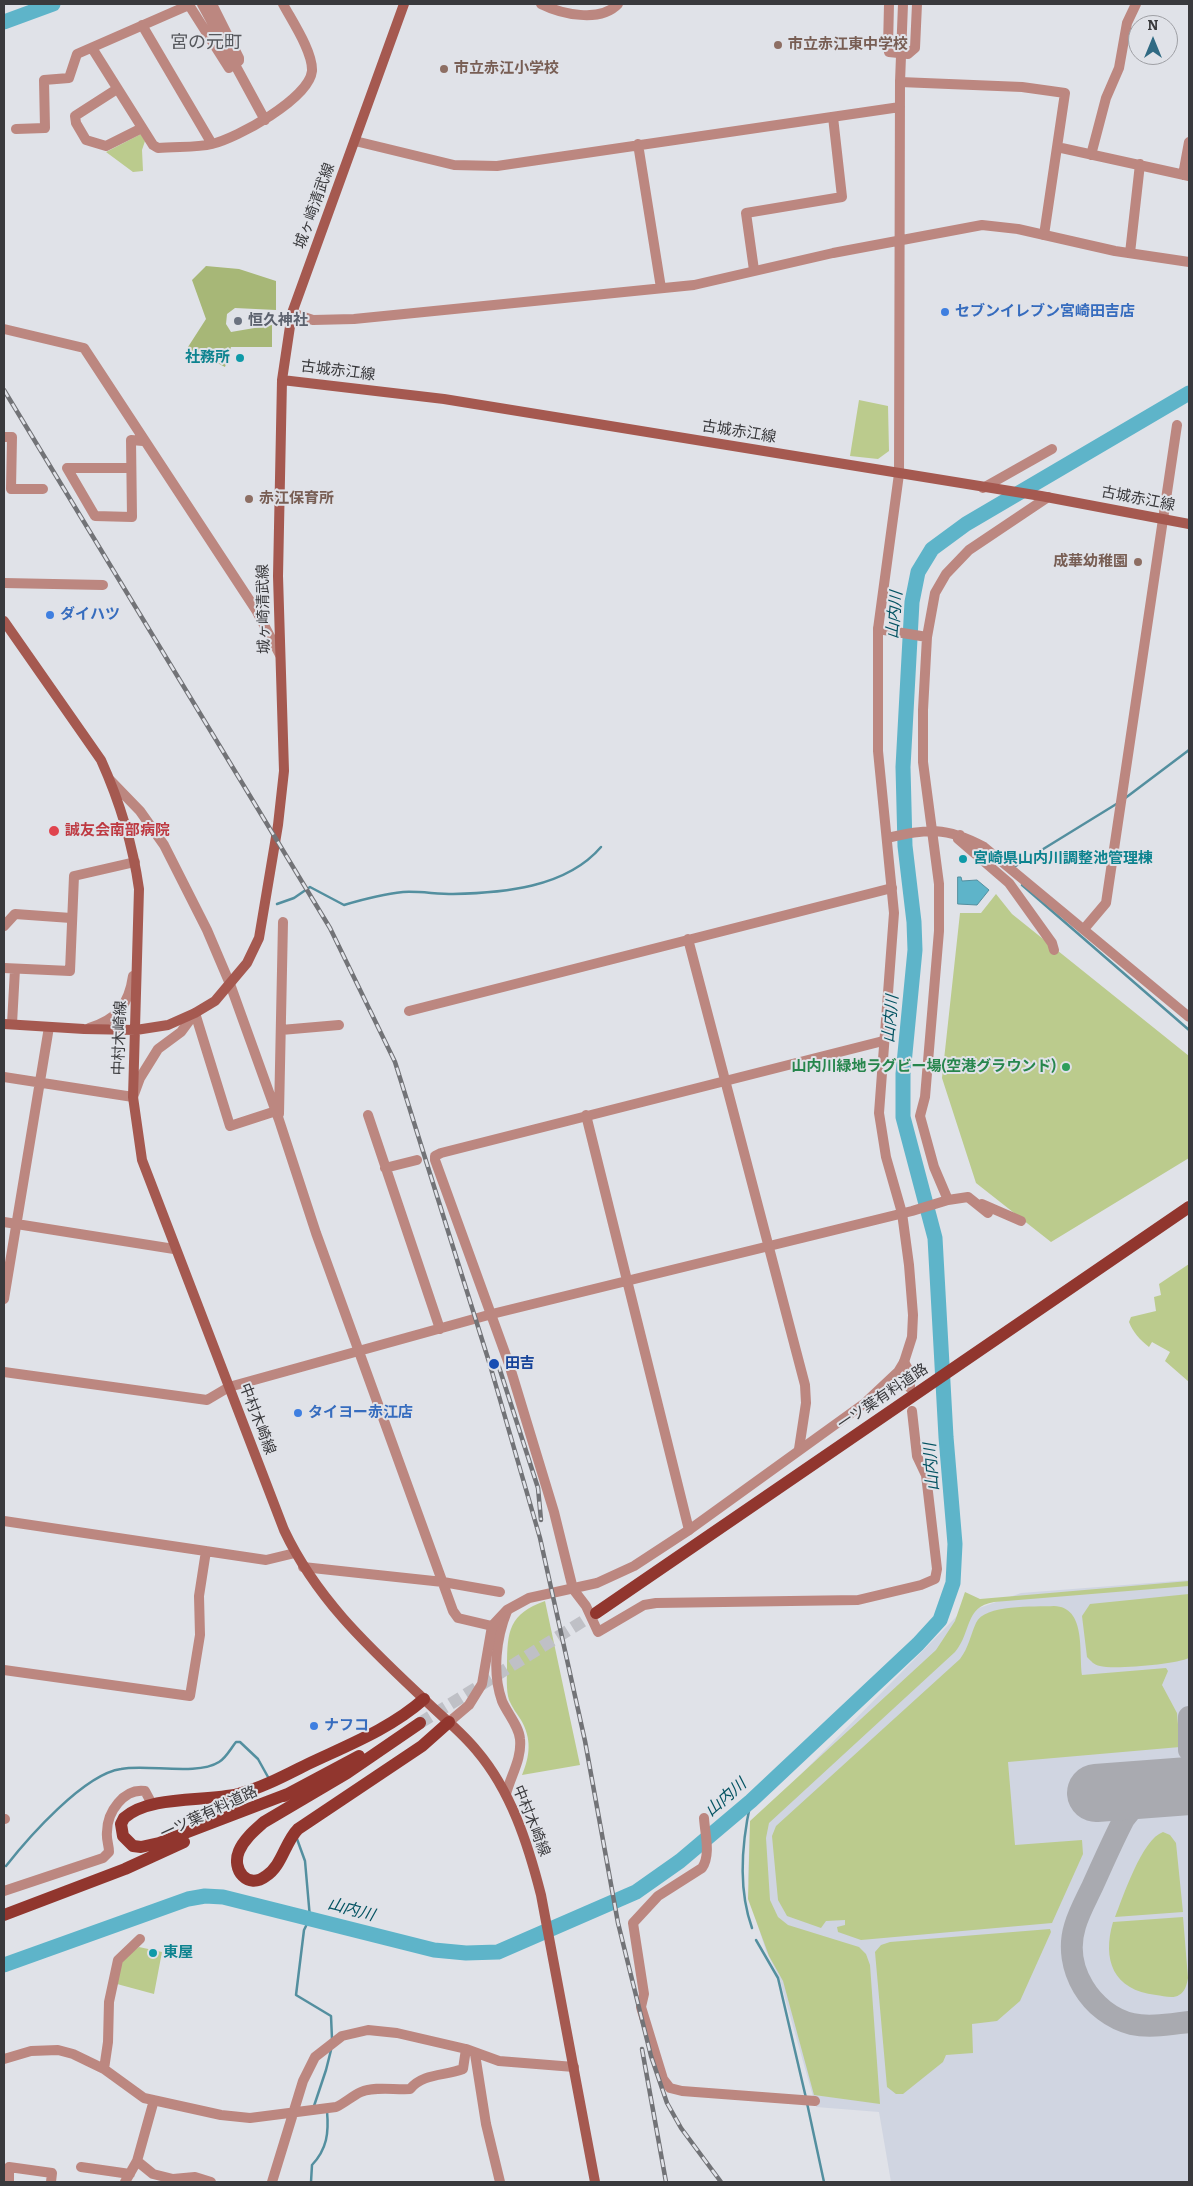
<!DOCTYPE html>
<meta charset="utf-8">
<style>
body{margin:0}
#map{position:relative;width:1193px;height:2186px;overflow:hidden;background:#e0e2e8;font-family:Bitter,serif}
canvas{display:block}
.frame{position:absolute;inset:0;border:5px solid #3a3a3d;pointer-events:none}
.north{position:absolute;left:1128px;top:15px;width:50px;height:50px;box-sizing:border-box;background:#e0e2e8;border:1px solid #9e9fa4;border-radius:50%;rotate:0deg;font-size:14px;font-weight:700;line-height:20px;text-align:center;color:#3a3a3d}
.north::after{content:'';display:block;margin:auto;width:18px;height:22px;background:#306a83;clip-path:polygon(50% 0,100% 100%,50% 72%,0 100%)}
</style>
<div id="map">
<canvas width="1193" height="2186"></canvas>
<div class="frame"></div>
<div class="north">N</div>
</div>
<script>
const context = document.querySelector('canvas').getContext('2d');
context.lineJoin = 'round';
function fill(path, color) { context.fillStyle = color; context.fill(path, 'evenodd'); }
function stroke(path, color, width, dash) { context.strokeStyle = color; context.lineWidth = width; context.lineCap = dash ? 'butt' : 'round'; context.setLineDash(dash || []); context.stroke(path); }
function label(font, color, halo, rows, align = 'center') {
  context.font = font + ' Bitter,"Noto Sans JP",serif'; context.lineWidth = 4; context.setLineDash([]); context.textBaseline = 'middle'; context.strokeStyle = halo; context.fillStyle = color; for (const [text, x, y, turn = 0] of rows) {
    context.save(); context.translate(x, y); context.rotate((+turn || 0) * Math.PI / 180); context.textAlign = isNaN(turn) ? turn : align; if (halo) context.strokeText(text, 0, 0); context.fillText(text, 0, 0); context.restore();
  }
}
fill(new Path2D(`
 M1189,1580V2182H891L879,2112L816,2107L779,1977L766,1951L757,1923L748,1879L750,1826L957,1616L1021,1593Z`), '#d0d5e1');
fill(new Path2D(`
 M141,134L145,141L142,150L143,171L133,172L106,152Z
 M859,400L888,406L889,451L878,459L850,456Z
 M996,894L1012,914L1189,1056V1158L1051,1242L976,1183L942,1078L960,913H981Z
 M1189,1264V1382L1165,1361L1170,1352L1152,1342L1149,1347C1140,1340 1133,1332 1129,1322L1131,1317L1156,1311L1154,1297L1161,1295L1159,1284Z
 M1189,1581V1586L994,1602C964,1607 972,1632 955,1652L769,1823L766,1838L770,1900L778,1917L788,1925L859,1947L866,1954L870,1965L880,2104L814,2095L783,1981L769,1956L748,1899L750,1821L936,1650L955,1621L965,1592L980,1599Z
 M1189,1594V1658C1177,1664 1113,1670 1100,1666C1094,1665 1091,1661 1087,1657L1082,1616L1090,1604Z
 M545,1601L580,1765L522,1775C530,1756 532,1739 521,1720C517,1714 512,1707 509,1700C506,1690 507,1677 507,1666C507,1631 509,1614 545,1601Z
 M1054,1606C1086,1607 1079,1651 1082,1675L1166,1668L1168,1671L1162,1685L1177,1713L1180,1747L1008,1762L1015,1845L1082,1840L1083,1854L1052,1923L861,1940L838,1932L837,1927L845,1925V1920L826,1921L821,1928L787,1916L778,1900L772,1836L776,1826L960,1659C969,1647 970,1636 976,1623C984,1604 1035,1607 1054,1606Z
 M1163,1832L1170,1835L1176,1843L1183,1912L1115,1917C1123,1897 1142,1839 1163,1832Z
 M1183,1917L1188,1978C1187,1984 1185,1992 1179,1995C1174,1999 1163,1996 1156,1995C1113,1990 1102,1960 1113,1922Z
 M1050,1929L1051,1932L1020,2001L997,2021L972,2024L973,2053L946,2055L943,2062L903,2094H896L887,2087L875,1952L881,1945L890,1942Z
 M139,1947L162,1952L154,1994L117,1984L121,1960Z`), '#bbcb8d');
fill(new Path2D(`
 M206,266L239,269L276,281V310L235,308L227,314L226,324L231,332L272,325V347H231L225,367L206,357L187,354L188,347L206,319L192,280Z`), '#a7b777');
const water = new Path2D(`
 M958,877H961L962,881L977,880L989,890L977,905L958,904Z`);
fill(water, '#5eb4c9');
stroke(water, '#538f9f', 1);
stroke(new Path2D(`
 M1124,799L1189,750
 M1014,867L1118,803
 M1022,885L1189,1030
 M277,904L294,898L310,887L344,905C364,899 383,894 403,892C419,891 436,894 453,894C502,893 566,888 601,847
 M751,1801C742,1841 738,1889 752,1928
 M297,1839L305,1861L310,1918L304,1930L296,1995L331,2016L332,2039
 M6,1866C28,1838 84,1774 121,1769C147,1764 197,1776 219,1762C226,1758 231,1748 236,1742H240L258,1759L268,1777
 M756,1940L778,1978L806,2098
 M807,2103L824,2182
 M314,2106L326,2070L331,2050
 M311,2182L312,2165C327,2149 329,2133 327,2111`), '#538f9f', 2.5);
stroke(new Path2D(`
 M4,22L53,4
 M4,1965L188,1899L205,1896L223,1897L434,1950L466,1953L498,1952L636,1892L680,1861L751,1801L918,1644L940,1620L953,1583L955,1544L946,1437L935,1238L903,1117V1074L915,950L914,922L905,846L903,767L912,602L918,572L932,549L966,524L1189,393`), '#5eb4c9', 15);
stroke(new Path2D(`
 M1189,1717V1750
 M1171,1788L1136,1804L1124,1819C1113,1840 1103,1863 1093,1885C1087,1898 1079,1912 1075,1926C1062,1968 1091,2014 1132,2024C1150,2028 1171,2024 1189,2022`), '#a9aab0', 22);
stroke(new Path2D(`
 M1096,1793L1189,1786`), '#a9aab0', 58);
stroke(new Path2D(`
 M420,1723L596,1613`), '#bfc0c6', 12, [12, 6]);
stroke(new Path2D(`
 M202,4L265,120
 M541,4C561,14 600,23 618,4
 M889,4L888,47L889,52L908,54L915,48L917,4
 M142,25L212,144
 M92,48L153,145L158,148C175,146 196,148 212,144C237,138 309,99 312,71C313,52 292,21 283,4
 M900,82L1022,87L1065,93L1044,235
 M117,89L75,116L76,123L86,140L106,146L142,128
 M16,129L45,128L44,80L69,78L77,54L189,5L229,68L239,61V58L212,4
 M1057,147L1189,176
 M1091,155L1106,98L1119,68L1127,23L1136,4
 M1183,175L1189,142
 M1130,253L1140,164
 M754,270L746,213L842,197L833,117
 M4,329L84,348L256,610L280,655
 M4,437H12L11,489H43
 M131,468H67L95,516L132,517L131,440L143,441
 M983,488L1052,449
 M4,583L103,585
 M878,629L927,637
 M110,780L140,811L164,845L207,930L230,984L279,1120L316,1233L453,1611L458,1618L492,1626
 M960,835L958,839L1009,883L1052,943L1054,950
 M887,838C928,829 945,826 984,847L1189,1017
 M4,926L15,914L71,918
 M1084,929L1106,903L1177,425
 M688,939L805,1385L806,1403L799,1449
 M4,968L70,971L74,876L135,862
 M409,1011L892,888
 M195,1013L230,1126L276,1111
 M12,1024L15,969
 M89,1028C117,1020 129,1004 133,976
 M281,1030L339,1025
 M883,1041L441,1153L435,1156V1160L509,1364L554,1512L573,1589L586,1606L598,1632L644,1605L656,1603L858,1600L921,1585L935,1579L937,1569L926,1475L917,1456L912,1411
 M4,1077L133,1097L140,1078L158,1049L181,1032L195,1013
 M279,1114L283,922
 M368,1115L440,1329
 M586,1115L689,1530
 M385,1168L417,1160
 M948,1200L934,1167L920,1116L925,1097L939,931V884L923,762V710L927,637L935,593L946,574L969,550L1048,497
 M982,1204L1021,1221
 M4,1222L174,1249
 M4,1299L49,1027
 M904,1362L910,1373V1388
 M4,1372L207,1400L229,1387L492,1314L912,1211L948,1200L968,1197L988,1213
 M4,1521L266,1560L295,1553
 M303,1567L443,1582L500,1592
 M4,1670L190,1696L200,1635L199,1596L206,1551
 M506,1794C511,1775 522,1759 520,1739C519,1726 507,1713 502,1701C492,1673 496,1638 507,1611
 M704,1818C705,1834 711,1855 702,1868L658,1896L633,1923L644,1994L641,2007L663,2079L670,2088L682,2091L815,2101
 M4,1819H5
 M4,1891L103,1858L109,1852C109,1845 106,1839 107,1832C107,1812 124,1788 145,1791L152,1804
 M475,2054L486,2124L500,2182
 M4,2059L31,2051L58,2050L73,2054L104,2069L144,2098L221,2115L250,2118L336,2107C345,2103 352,2096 361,2092C375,2086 394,2090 410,2089C423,2073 445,2076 463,2069L466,2049
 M104,2069L108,2042L109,2002L118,1960L140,1939
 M137,2161L153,2174L173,2179L195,2177L211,2182
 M81,2167L130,2174
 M9,2182V2167L52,2173L51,2182
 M125,2182L137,2161L154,2100
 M272,2182L303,2081L315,2057L342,2036L368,2030L397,2033L466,2049L499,2061L574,2067`), '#bc8780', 10);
stroke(new Path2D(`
 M355,141L454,165L497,166L900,107
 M638,144L661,288
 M292,313L313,320L354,319L694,285L833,253L982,225L1018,229L1115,251L1189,262
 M449,1722L469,1705L482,1684L492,1626L507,1610L529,1598L597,1583L634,1566L689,1530L865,1403L898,1372L904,1362L912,1337L913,1315L909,1265L902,1213L886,1157L879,1113L894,913L878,751V629L899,474L900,82L903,4`), '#bc8780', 10);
stroke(new Path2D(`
 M282,380L444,399L1041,496L1189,524
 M4,621L101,760C119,800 133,846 139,889L133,1097L142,1160L284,1530C317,1600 370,1648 425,1700C442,1717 462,1732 477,1751C511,1791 528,1844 541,1895L595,2182
 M4,1024L84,1029L136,1030L168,1025L195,1013L215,1001L247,963L259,938L278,825L284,771L278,576L282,380L292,313L404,4`), '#a55950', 10);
stroke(new Path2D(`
 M596,1613L1189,1207
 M420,1723L347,1773L264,1822C255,1830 244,1839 239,1851C231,1870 248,1890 266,1876C282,1866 285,1842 298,1829L422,1746L449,1722
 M290,1793L159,1843L141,1847L133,1846L123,1836L121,1824L124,1818C150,1795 204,1802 238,1794C262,1788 286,1775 308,1764C348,1745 390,1729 424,1699
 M284,1796L359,1756
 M4,1915L125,1869L184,1842`), '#91362e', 12);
const rail = new Path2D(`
 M4,390L330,928L395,1062L490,1365L540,1538L585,1741L618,1923L651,2056L667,2103L681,2128L721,2182
 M498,1364L538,1488L541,1520
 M642,2049L666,2182`);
stroke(rail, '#727377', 4.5);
stroke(rail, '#e0e2e8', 2.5, [8]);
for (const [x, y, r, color] of [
 [778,45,5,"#8d6e63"],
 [444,69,5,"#8d6e63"],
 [945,312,5,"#3f7fe0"],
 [238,321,5,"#6b7280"],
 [240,358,5,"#0f9aa8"],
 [249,499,5,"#8d6e63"],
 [1138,562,5,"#8d6e63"],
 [50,615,5,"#3f7fe0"],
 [54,831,6,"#e0444e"],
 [963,859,5,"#0f9aa8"],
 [1066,1067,5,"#2e9e5b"],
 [494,1364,6,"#1a4fb4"],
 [298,1413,5,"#3f7fe0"],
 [314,1726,5,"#3f7fe0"],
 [153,1953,5,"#0f9aa8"]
]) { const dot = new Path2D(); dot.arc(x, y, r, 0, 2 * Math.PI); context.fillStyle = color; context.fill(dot); stroke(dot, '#e0e2e8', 2); }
label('bold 15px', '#785e54', '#e0e2e8', [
 ["市立赤江東中学校",788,45],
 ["市立赤江小学校",454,69],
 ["赤江保育所",259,499],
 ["成華幼稚園",1128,562,"right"]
], 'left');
label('15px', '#3a3a3d', '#e0e2e8', [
 ["城ヶ崎清武線",315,206,-70],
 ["古城赤江線",338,371,7],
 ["古城赤江線",739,432,9],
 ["古城赤江線",1138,499,11],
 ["城ヶ崎清武線",264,609,-91],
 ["中村木崎線",120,1038,-88],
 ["一ツ葉有料道路",883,1397,-34],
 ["中村木崎線",257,1419,69],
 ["一ツ葉有料道路",209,1813,-25],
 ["中村木崎線",531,1821,68]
]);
label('bold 15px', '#366cbe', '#e0e2e8', [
 ["セブンイレブン宮崎田吉店",955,312],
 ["ダイハツ",60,615],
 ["タイヨー赤江店",308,1413],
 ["ナフコ",324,1726]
], 'left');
label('bold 15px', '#5b616d', '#e0e2e8', [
 ["恒久神社",248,321]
], 'left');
label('bold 15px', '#0d838f', '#e0e2e8', [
 ["社務所",230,358,"right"],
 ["宮崎県山内川調整池管理棟",973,859],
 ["東屋",163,1953]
], 'left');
label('bold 15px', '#be3a42', '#e0e2e8', [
 ["誠友会南部病院",65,831]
], 'left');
label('bold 15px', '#27864d', '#e0e2e8', [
 ["山内川緑地ラグビー場(空港グラウンド)",1056,1067]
], 'right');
label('bold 15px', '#164399', '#e0e2e8', [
 ["田吉",505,1364]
], 'left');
label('italic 16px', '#045362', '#e0e2e8', [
 ["山内川",895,615,-85],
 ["山内川",891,1019,-85],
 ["山内川",932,1467,-94],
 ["山内川",726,1798,-41],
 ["山内川",351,1910,15]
]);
label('18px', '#56585d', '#e0e2e8', [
 ["宮の元町",206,43]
]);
</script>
